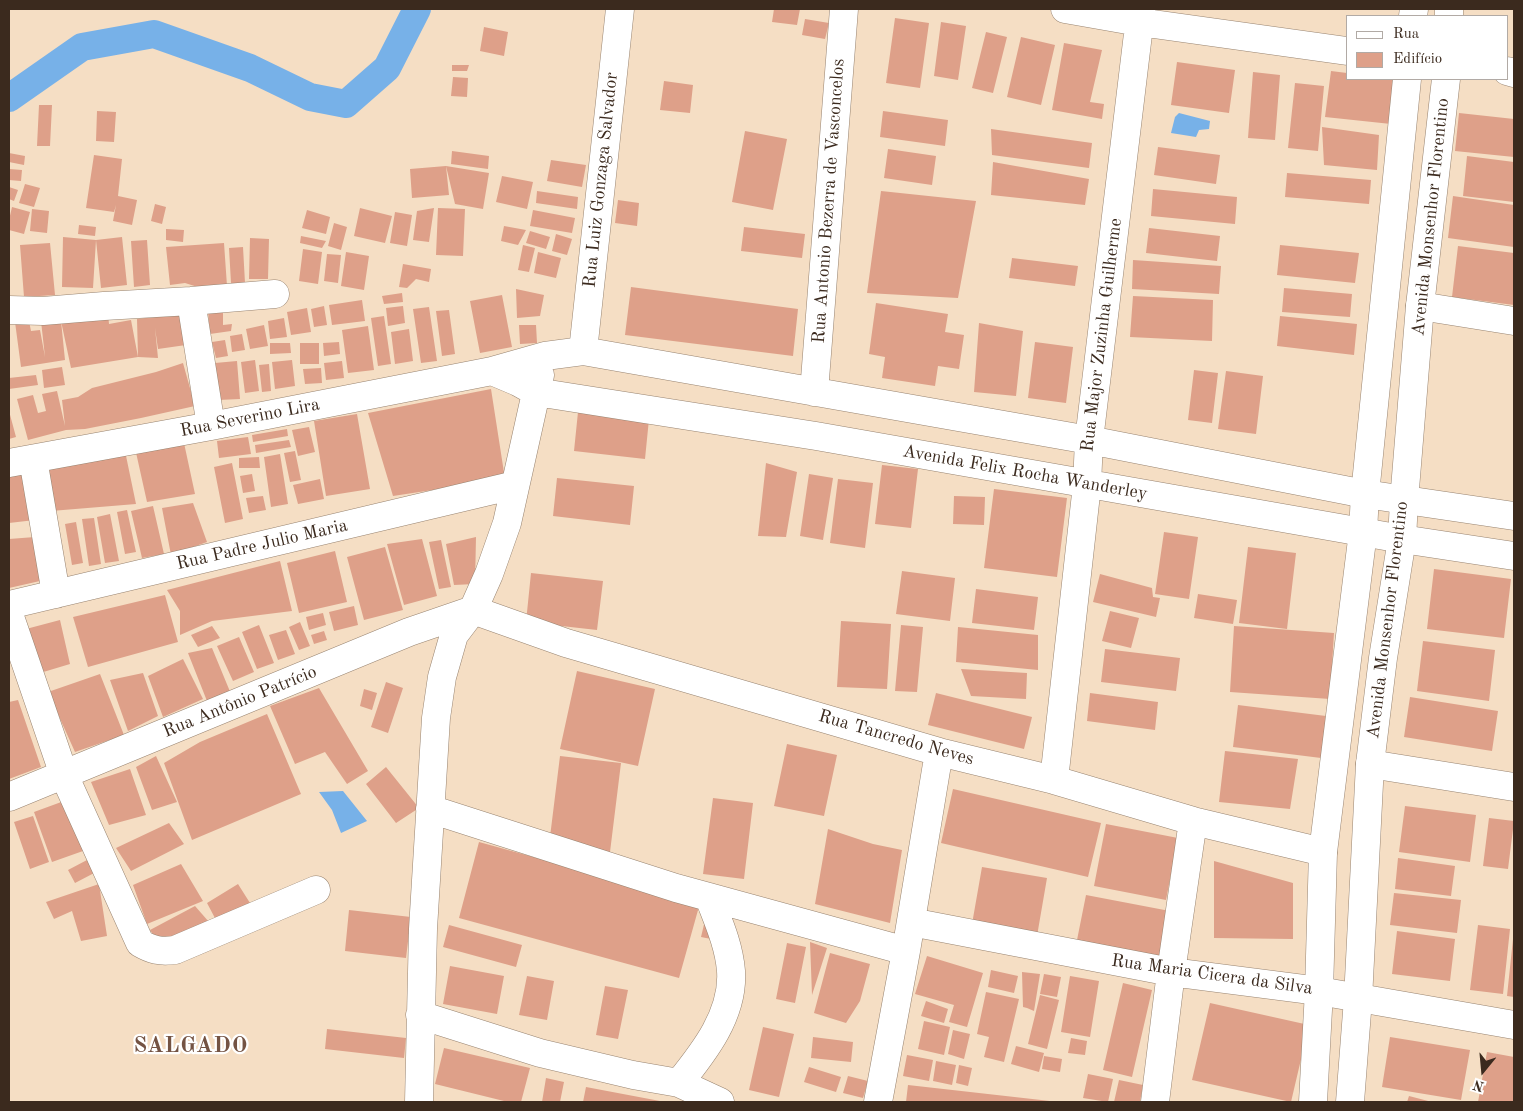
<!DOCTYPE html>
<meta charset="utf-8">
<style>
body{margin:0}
#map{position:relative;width:1523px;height:1111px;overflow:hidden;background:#f5dec4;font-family:"Old Standard TT",serif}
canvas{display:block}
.frame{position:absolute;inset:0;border:10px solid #3b2a1e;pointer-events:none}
.legend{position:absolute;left:1346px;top:15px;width:162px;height:65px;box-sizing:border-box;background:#fff;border:1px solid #b1aaa5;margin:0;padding:6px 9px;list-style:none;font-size:15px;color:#3b2a1e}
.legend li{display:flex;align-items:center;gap:10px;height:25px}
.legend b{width:25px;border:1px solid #b1aaa5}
.north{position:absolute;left:1458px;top:1046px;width:50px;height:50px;-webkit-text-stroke:4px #fff;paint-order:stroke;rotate:197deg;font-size:14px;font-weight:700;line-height:20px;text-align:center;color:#3b2a1e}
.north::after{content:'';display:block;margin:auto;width:18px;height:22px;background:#3b2a1e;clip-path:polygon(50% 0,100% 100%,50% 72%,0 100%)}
</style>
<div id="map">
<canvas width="1523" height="1111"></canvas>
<div class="frame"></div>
<ul class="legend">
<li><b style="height:6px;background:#fff"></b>Rua</li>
<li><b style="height:14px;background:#dea089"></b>Edifício</li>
</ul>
<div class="north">N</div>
</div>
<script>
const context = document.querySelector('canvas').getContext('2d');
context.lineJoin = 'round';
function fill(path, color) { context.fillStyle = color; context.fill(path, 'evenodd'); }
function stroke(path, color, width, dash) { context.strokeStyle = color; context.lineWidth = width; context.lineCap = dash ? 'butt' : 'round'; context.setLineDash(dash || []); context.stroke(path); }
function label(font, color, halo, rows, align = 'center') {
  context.font = font + ' "Old Standard TT",serif'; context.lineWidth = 4.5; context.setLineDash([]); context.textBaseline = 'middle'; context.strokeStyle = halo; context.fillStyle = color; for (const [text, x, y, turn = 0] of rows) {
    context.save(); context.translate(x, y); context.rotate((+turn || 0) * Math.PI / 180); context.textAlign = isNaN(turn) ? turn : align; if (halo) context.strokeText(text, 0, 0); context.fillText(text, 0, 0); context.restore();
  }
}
fill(new Path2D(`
 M1179,113L1210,121L1209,129L1199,130L1196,137L1171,133L1175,117Z
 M343,791L367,821L341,833L332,810L319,792Z`), '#77b1e8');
stroke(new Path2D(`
 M9,98L82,47L154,34L250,68L310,97L346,104L387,68L417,9`), '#77b1e8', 28);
fill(new Path2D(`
 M774,9H800L797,25L772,22Z
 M895,18L929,23L920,88L886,83Z
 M805,19L829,23L825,39L802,35Z
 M941,22L966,26L958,80L934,76Z
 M484,27L508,32L504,56L480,51Z
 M986,32L1007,37L993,93L972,88Z
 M1021,37L1055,45L1041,105L1007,97Z
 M1064,43L1102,50L1090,102L1104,104L1102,119L1052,110Z
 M1177,62L1235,70L1229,113L1171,105Z
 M452,65H469L467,71H452Z
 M1331,71L1347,73V79H1396L1391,124L1325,117Z
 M1253,72L1280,75L1275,140L1248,138Z
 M453,77L468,78L467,97L451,96Z
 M664,81L693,85L690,113L660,110Z
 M1295,83L1324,86L1318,151L1288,148Z
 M39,105H52L50,146H37Z
 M97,111L116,112L114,142L96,141Z
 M883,111L948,120L945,146L880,137Z
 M1459,113L1514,119V157L1455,151Z
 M1322,127L1379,135L1377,170L1324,165Z
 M991,129L1092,143L1089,168L992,155Z
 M745,131L787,139L773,210L732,202Z
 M1158,147L1220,155L1216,184L1154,175Z
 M888,149L936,156L932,185L884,178Z
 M452,151L489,156L488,169L451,164Z
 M9,153L25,156L24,165L9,162Z
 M94,155L122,159L118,196L137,200L132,225L113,221L116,205L114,212L86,208Z
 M1467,156L1514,162V202L1463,196Z
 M551,160L586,165L582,187L547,181Z
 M993,162L1089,179L1085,205L991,195Z
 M446,166L449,195L412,198L410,169Z
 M446,166L489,173L483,209L455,204Z
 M9,169L22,170L21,181L9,180Z
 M1287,173L1371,180L1369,204L1285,197Z
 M502,176L533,182L527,209L496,202Z
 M25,184L40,188L34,207L19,203Z
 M9,187L18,190L14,201L9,199Z
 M1153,189L1237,197L1235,224L1151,216Z
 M537,191L578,197L577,209L536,203Z
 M881,191L976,201L958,298L867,293Z
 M1453,196L1514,205V247L1448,238Z
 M618,200L639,203L637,226L615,223Z
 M155,204L166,207L162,224L151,221Z
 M12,207L30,212L24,234L9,230V220Z
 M360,208L392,216L385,243L354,236Z
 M434,208L429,242L413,240L417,211Z
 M438,208L465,209L463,256L436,255Z
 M32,209L49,211L47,233L30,231Z
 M307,210L330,217L326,234L302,228Z
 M533,210L575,218L572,233L530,226Z
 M395,212L412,215L407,246L390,243Z
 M334,223L347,227L341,250L328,246Z
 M79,225L96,227L95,236L78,234Z
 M504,226L526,230L518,245L501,241Z
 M744,227L805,234L802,258L741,251Z
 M1149,228L1220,236L1217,261L1146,253Z
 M166,229L184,230L183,242L166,240Z
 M530,231L550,237L546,249L526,243Z
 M556,234L572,239L567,255L552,251Z
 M301,236L326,241L322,248L300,243Z
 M63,237L96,240L122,237L127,285L101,288L96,240L93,288L62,287Z
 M250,238L269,239L268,279H249Z
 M147,240L150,285L134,287L131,241Z
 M50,243L55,295L24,297L20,245Z
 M224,243L227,286L204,289L185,283L170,285L166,247Z
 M523,245L535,248L529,272L518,270Z
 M1280,245L1359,253L1355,283L1277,275Z
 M1458,246L1514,253V305L1452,297Z
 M243,247L245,283H231L229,248Z
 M303,249L322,252L318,284L299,281Z
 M346,252L369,256L364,290L341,286Z
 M538,252L561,258L556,278L534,273Z
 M327,254L341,255L338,283L324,281Z
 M1012,258L1078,266L1075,286L1009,278Z
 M1133,260L1221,266L1219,294L1132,289Z
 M403,264L431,269L429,282L416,279L407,288L399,287Z
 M631,287L798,309L793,356L625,335Z
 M1284,288L1352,294L1350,317L1282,312Z
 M516,289L544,295L540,316L517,318Z
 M402,293L403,302L384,304L382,296Z
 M502,295L512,347L480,353L470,301Z
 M1133,296L1213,300L1212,341L1130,337Z
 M362,300L365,321L332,325L329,305Z
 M876,303L948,314L945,332L964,335L959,369L938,366L935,386L882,378L885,357L869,354Z
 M324,306L327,325L314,327L311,309Z
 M403,306L405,323L388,326L386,308Z
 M429,307L437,361L421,363L413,309Z
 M307,308L311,332L291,335L287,312Z
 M449,310L455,354L442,356L436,311Z
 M208,311H223V325L232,324L231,331L210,334Z
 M108,313L109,324L131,320L138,357L71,368L61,321L65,360L21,367L15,322L29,321L31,331L40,330L45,357L41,321Z
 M181,314L186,345L158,349L155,328L158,358L138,357L137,319Z
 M384,316L391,364L378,366L371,318Z
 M1280,316L1357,324L1354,355L1277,346Z
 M284,318L287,337L270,339L268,321Z
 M979,323L1023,331L1016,396L974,392Z
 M264,325L268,346L250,349L246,329Z
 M519,325H536L537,343L520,344Z
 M368,326L374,370L348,373L342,330Z
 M409,329L413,361L395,364L391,332Z
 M242,334L245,350L232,352L230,336Z
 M225,340L228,356L216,358L212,342Z
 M339,342L340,354L324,356L323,343Z
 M1035,342L1073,347L1066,403L1028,398Z
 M270,343H290L291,353L270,354Z
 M300,343H319V364H300Z
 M255,360L259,391L245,393L241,362Z
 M292,360L295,386L275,389L272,362Z
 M237,361L240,399L218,400L215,363Z
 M342,361L344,378L326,380L324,363Z
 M183,363L195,406L141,418L85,429L66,430L28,440L17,399L33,395L38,413L46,411L42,394L57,391L65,426L62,400L78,397L92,388L156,372Z
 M269,364L271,391L262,392L259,365Z
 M62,367L65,385L44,388L42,370Z
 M321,368L322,383L305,384L303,369Z
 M1194,370L1218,373L1212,423L1188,420Z
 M1226,371L1263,376L1256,434L1218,429Z
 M36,375L38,385L9,389V378Z
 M491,389L505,479L393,496L368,413Z
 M9,411L16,437L9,439Z
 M578,412L649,419L645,459L574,451Z
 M357,414L370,489L326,496L314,421Z
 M309,427L315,452L298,456L292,430Z
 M287,429L288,436L253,442L252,435Z
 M248,437L251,454L219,458L217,441Z
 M289,440L291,447L256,453L255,445Z
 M184,443L195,494L147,502L135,448Z
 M125,451L136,504L51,511L44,465Z
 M295,451L301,480L290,482L284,453Z
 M280,454L288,504L271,507L264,457Z
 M259,457L260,468H239V458Z
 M232,463L243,519L225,523L214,467Z
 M766,463L797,472L786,537L758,536Z
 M882,465L918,469L911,528L875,524Z
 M26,473L35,520L9,523V475Z
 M252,474L255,491L243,493L240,476Z
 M809,474L833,478L823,540L800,536Z
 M557,478L634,486L630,525L553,516Z
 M320,479L324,499L298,504L293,485Z
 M838,479L873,483L865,548L830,543Z
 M994,489L1067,498L1057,577L984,568Z
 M263,496L266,510L249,513L246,498Z
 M954,496L985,497L984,525L953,524Z
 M193,503L207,542L171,555L162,508Z
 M153,506L164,554L142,558L131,511Z
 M127,510L136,552L125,554L117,512Z
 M110,514L119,561L105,563L97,517Z
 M94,518L101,564L89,566L82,519Z
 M76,522L83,563L72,565L65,524Z
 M1164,532L1198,537L1189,599L1155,594Z
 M35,537L40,581L9,588V539Z
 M476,537L475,584L454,585L446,544Z
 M422,539L437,596L404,605L387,544Z
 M441,540L451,587L439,589L429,542Z
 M385,547L403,610L364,620L347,557Z
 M1248,547L1296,553L1287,629L1239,623Z
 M335,551L347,602L299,613L287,563Z
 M280,561L292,611L212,621L180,635V611L167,590Z
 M1434,569L1511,579L1504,638L1427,629Z
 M902,571L955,578L950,621L896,614Z
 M531,573L603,581L597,630L526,622Z
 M1100,574L1152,588L1153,597L1160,598L1156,617L1093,602Z
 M976,589L1038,597L1034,630L972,623Z
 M1198,594L1237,600L1233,624L1194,618Z
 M165,595L178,642L88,667L73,617Z
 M354,606L358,625L334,631L329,612Z
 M1110,611L1139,618L1131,648L1102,641Z
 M323,613L326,625L309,630L306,617Z
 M60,620L70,664L40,673L26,629Z
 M841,621L891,624L887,689L837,687Z
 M300,622L310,646L299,650L289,627Z
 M259,625L274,663L257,669L242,632Z
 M901,625L923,627L917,692L895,691Z
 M212,626L220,638L198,647L191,635Z
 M1234,626L1334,633L1330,699L1230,692Z
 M958,627L1038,635V670L956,662Z
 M286,630L295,654L278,660L269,635Z
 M324,631L327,640L314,644L311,635Z
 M239,637L254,672L233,681L217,646Z
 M1423,641L1495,650L1489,701L1417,691Z
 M212,648L231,694L207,701L188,653Z
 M1105,649L1180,658L1176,691L1101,682Z
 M183,659L203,699L163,717L148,676Z
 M961,669L1027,673L1026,699L971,696Z
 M577,671L655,689L638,766L560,749Z
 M143,673L158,716L128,731L110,680Z
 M100,674L124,735L75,752L48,692Z
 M386,682L403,688L388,733L371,727Z
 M319,688L368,771L347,784L325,752L295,764L270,706Z
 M364,689L377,693L372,710L360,706Z
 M936,693L1032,717L1024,749L928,725Z
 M1090,693L1158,702L1155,730L1087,721Z
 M1410,697L1498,711L1492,751L1404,737Z
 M18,700L41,767L9,779V702Z
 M1238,705L1326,716L1321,758L1233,747Z
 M267,714L301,794L192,840L164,763L200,742Z
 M787,744L837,755L824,816L774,806Z
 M1225,751L1298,759L1290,809L1219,802Z
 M156,756L177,802L152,810L136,767Z
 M560,756L621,763L610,852L549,845Z
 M386,767L419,808L396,823L366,784Z
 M130,769L146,815L109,825L91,782Z
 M953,789L1101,823L1088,877L941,843Z
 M713,798L753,803L744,879L703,874Z
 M64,801L83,851L52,862L34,812Z
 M1405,806L1476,815L1470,862L1399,852Z
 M33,816L49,862L30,869L14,822Z
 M1489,818L1514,821L1508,869L1483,866Z
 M169,823L184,844L131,871L116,848Z
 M1106,824L1178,838L1166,900L1094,886Z
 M828,829L873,844L902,850L890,923L815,904Z
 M479,842L700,903L679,978L459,918Z
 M1398,858L1455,866L1451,896L1395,889Z
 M87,860L98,871L75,883L68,870Z
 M1214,861L1293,883V939L1214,938Z
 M181,864L203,901L147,924L133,885Z
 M982,867L1047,878L1037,936L972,924Z
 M99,884L107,936L81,941L72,911L54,919L46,902Z
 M238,884L250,903L216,920L207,903Z
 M1394,893L1461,900L1457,933L1390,925Z
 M1086,895L1175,912L1166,957L1077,940Z
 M195,906L209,922L158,942L150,930Z
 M349,910L411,917L406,958L345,951Z
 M707,912L711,939L701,937Z
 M449,925L522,945L516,967L443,947Z
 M1478,925L1510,929L1503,994L1470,990Z
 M1397,931L1455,939L1450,981L1392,974Z
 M1513,939H1514V997L1507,996Z
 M810,942L827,948L812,995Z
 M787,943L806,947L795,1003L776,999Z
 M830,953L870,964L860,1001L846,1023L814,1013Z
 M927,956L983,973L967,1027L949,1022L954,1005L915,994Z
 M450,966L504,976L497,1014L443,1004Z
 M991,970L1018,976L1014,993L988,987Z
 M1022,972L1040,974L1034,1011L1027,1008L1023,1007Z
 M1044,974L1061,977L1057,997L1040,994Z
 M527,976L554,981L547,1020L519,1015Z
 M1070,976L1099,981L1090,1037L1061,1032Z
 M1123,983L1152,990L1132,1077L1103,1070Z
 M605,986L628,990L618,1039L596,1035Z
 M986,992L1019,999L1004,1062L984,1057L989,1037L977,1034Z
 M1040,995L1059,1000L1047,1049L1028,1044Z
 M926,1001L948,1009L944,1023L921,1016Z
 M1210,1003L1309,1025L1291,1102L1192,1080Z
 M924,1021L950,1027L944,1055L918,1049Z
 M763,1027L794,1034L779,1097L749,1090Z
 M327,1029L406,1038L404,1058L325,1049Z
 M953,1030L970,1034L964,1059L948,1054Z
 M813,1037L853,1042L851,1062L811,1058Z
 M1390,1037L1470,1050L1461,1100L1382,1087Z
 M1071,1038L1087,1041L1085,1055L1068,1053Z
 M1016,1046L1044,1053L1039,1072L1011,1064Z
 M444,1048L530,1068L521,1102H508L435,1084Z
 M1487,1052L1514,1057V1102H1478Z
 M907,1055L933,1060L929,1081L903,1076Z
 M1044,1056L1062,1059L1060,1072L1042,1069Z
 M936,1061L956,1065L952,1085L933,1081Z
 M959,1065L972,1068L968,1086L956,1083Z
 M809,1067L841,1077L836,1092L804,1082Z
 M1088,1074L1113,1079L1108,1102L1083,1098Z
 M848,1076L868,1081L863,1098L843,1093Z
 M546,1078L564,1082L560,1102H542Z
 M1119,1080L1143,1085L1140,1102H1114Z
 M908,1085L1050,1101V1102H906Z
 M586,1087L660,1101V1102H583Z
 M1409,1096L1432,1102H1407Z`), '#dea089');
const minor = new Path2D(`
 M1065,9L1139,22L1347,51
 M1507,71L1514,73
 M191,301L211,426
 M1420,306L1514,321
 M9,310L43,311L104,306L191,301L275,294
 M583,351L620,9
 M492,371L518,382L536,392L816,436L1402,539L1514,556
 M814,392L844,9
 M33,459L56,594
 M9,463L211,426L492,371L545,356L583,351L1089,440L1365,494L1514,516
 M9,605L515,485
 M9,614L64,775L140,943C152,950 160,952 175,950L316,890
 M1370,764L1514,787
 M1054,780L1087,485L1089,440L1141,9
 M9,797L409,632L473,610L566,643L939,752L1054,780L1193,821L1323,852
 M430,809L676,888L906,951
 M911,922L1171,972L1319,991L1514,1025
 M420,1015L540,1053L633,1075L679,1083L720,1102
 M679,1083C704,1052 734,1014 731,971C729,945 718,921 709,897
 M419,1102L423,929L436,718L442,677L454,635L473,610L489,574L507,523L540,375
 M878,1102L906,951L939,752
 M1155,1102L1171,972L1193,821`);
const major = new Path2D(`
 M1413,16L1414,9
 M1449,16V9
 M1313,1102L1319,991L1323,852L1363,532L1365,494L1407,79
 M1350,1102L1358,999L1370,764L1383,658L1402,539L1404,501L1420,306L1446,79`);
stroke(minor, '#988471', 29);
stroke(major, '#988471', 29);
stroke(minor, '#fff', 28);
stroke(major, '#fff', 28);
label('18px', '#3b2a1e', '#fff', [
 ["Rua Luiz Gonzaga Salvador",601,180,-84],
 ["Rua Antonio Bezerra de Vasconcelos",829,201,-86],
 ["Avenida Monsenhor Florentino",1431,217,-84],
 ["Rua Major Zuzinha Guilherme",1102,335,-83],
 ["Rua Severino Lira",250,418,-11],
 ["Avenida Felix Rocha Wanderley",1025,473,10],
 ["Rua Padre Julio Maria",262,545,-13],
 ["Avenida Monsenhor Florentino",1388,620,-83],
 ["Rua Antônio Patrício",240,702,-22],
 ["Rua Tancredo Neves",896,738,16],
 ["Rua Maria Cicera da Silva",1212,975,8]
]);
context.letterSpacing = '1px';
label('bold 22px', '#745343', '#fff', [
 ["SALGADO",191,1046]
]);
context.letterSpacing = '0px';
</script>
